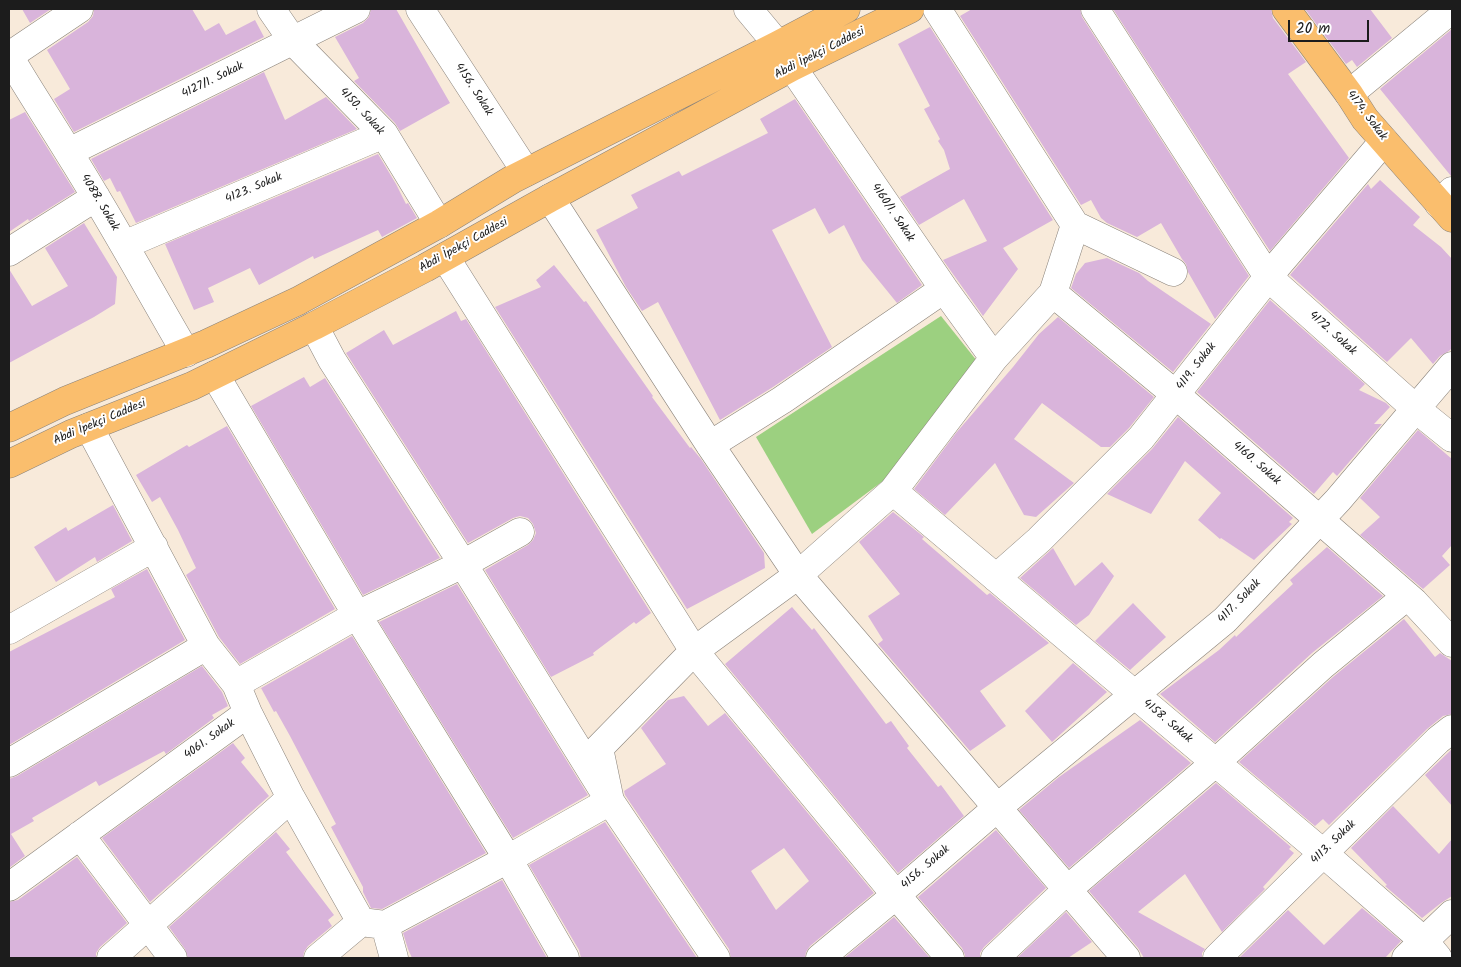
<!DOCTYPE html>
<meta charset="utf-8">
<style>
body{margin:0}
#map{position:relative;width:1461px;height:967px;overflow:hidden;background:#f8eada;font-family:Kalam,sans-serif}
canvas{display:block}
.frame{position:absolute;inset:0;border:10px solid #1c1c1c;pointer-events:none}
.scale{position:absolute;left:1288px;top:20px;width:81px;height:22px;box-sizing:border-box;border:2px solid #1c1c1c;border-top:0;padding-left:6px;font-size:15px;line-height:18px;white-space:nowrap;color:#1c1c1c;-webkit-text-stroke:4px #fff;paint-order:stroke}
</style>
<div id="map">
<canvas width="1461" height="967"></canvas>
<div class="frame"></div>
<div class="scale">20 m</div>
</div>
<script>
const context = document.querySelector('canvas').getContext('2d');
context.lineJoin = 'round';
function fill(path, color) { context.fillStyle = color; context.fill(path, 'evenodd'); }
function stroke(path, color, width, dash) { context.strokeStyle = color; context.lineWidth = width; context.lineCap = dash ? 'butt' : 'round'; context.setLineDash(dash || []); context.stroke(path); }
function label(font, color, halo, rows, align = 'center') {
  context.font = font + ' Kalam,sans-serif'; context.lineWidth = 4; context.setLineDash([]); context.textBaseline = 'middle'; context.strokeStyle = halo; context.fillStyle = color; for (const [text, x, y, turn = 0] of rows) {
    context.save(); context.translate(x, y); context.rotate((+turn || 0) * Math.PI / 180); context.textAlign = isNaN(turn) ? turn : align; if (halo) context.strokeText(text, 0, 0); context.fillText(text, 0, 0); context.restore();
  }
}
fill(new Path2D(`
 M941,316L977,361L883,481L812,534L756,437Z`), '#9cd080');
fill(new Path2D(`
 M22,9H51L30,23Z
 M94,9H192L205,31L219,23L226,35L255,20L264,37L74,132L54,99L70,89L47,50L88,22L93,16Z
 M371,9H396L450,103L400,131L395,123L354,81L359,78L335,37L363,23L369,17Z
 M972,9H1080L1082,17L1249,276L1215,319L1188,272L1186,264L1182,259L1161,223L1137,237L1107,223L1101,218L1091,200L1081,205L960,16Z
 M1113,9H1271L1273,18L1306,62L1288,74L1349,158L1270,251Z
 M1305,9H1370L1392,38L1357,67L1352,60L1346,64Z
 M930,27L1053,220L1003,248L1018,269L983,316L943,260L987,241L964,199L919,225L900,197L950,169L944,150L938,141L940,139L924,109L930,106L898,44Z
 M1452,29V176H1451L1380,89Z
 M264,72L285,120L326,97L357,129L136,223L120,191L117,192L110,178L104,181L91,159Z
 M795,99L922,285L897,303L862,260L844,225L829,234L815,208L772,230L832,347L773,387L720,420L658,302L642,311L626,287L596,230L638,208L631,195L679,171L682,176L768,133L760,119Z
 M25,112L75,192L29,221L28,219L9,232V120Z
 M378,154L396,184L406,204L408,203L417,218L382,237L378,230L314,259L313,256L259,285L250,268L208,288L214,302L194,310L165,244Z
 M1380,180L1420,217L1413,225L1441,247L1452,259V348L1449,351L1440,356L1433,364L1411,338L1387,362L1290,275L1368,184L1371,189Z
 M84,223L117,277L115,304L94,317L9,363V269L32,306L68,286L45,248Z
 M1107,258L1139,273L1148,281L1211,324L1173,372L1071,288L1076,274L1085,263Z
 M554,265L584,302L586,301L653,396L652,397L690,448L691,447L701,459L764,553L765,568L687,609L495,307L541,287L536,280Z
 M1270,300L1365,384L1359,390L1386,403L1390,407L1374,424H1382L1337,476L1333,472L1314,494L1197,392Z
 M456,311L461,321L466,319L651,613L636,624L634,622L593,653L594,655L551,677L485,570L528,545L533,540L536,533L533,524L528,518L520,516L513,518L468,543L346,353L384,330L393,345Z
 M1058,317L1154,397L1129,428L1110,447H1101L1042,403L1014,439L1074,483L1036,517L1024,515L995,463L945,515L914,489L956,433L1013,367L1039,334Z
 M304,377L310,387L325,378L440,558L363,595L251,406Z
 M1178,417L1293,518L1289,522L1292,524L1254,560L1221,538L1220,539L1198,520L1221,493L1185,461L1151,514L1107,494L1152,449Z
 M227,426L335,609L240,664L219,637L186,575L196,568L178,530L160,497L152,502L136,475L187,445L189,447Z
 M1418,430L1452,459V545L1442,556L1450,565L1423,589L1360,535L1380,517L1360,498Z
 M113,505L132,541L97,562L95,557L56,582L34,547L66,527L68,531Z
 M893,512L924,537L922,539L987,595L990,593L1049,643L980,691L1006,726L970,751L878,644L883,640L868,616L900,594L859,542Z
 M1327,547L1383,596L1312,653L1215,742L1160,694L1219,650L1235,635L1236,637L1293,584L1290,580Z
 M1053,548L1075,586L1102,562L1114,576L1089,615L1076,625L1020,578Z
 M147,569L185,640L9,745V652L115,597L111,589Z
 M457,584L588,795L513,838L379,622Z
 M1133,603L1166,637L1130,670L1095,641Z
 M792,607L812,630L814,628L886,724L891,721L909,746L907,748L938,787L941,785L964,816L898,873L725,664Z
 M1404,619L1435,657L1440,653L1452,661V714L1443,716L1427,729L1329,825L1323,819L1315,826L1239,762L1333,677Z
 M352,636L486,853L382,909L371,908L363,892V887L331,827L336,824L290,736L276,711L274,712L261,688L256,691Z
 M1073,663L1107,692L1052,742L1025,711Z
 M202,666L222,692L228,706L212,715L214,718L166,754L164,751L99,786L96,781L32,818L34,821L11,834L25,856L9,868V779L17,776Z
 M684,696L708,726L725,713L874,893L810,946L806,952L805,958H731L729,949L625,795L624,791L666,764L641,728L668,700ZM784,848L809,881L776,910L751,871Z
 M1140,720L1191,763L1069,868L1019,810L1059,777Z
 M233,743L245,758L241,762L269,796L150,902L102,838Z
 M1452,749V806L1425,775Z
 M1216,783L1291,847L1289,849L1294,853L1263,887L1265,889L1222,932L1185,874L1138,912L1205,949L1202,953V958H1144L1138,948L1089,891Z
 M1393,806L1439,854L1452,839V896L1441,903L1422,918L1385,886L1387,885L1351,848Z
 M605,822L697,958H581L579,950L529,865Z
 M996,830L1046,888L984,947L980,953V958H965V955L962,948L918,897Z
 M276,832L290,849L286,852L334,915L328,920L332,926L308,946L304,952L303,958H188L185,949L169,927Z
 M77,857L127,923L100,947L96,953V958H9V902L18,900Z
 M502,880L547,958H412L408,949L403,933Z
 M1362,908L1401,941L1385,958H1239L1288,910L1324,945Z
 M1066,912L1092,942L1068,958H1017Z
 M894,917L930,958H844Z`), '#d9b4db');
const minor = new Path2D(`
 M271,9L293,41L384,134L439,224
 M420,9L526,172
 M748,9L778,45
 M1095,9L1268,277L1416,409L1452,438
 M9,56C28,89 49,120 69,153C110,218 147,286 186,353
 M9,56L79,9
 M792,67L944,289L994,358
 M1349,94L1452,9
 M69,152L356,9
 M550,198L710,445L798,575L1126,958
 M1439,204L1452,191
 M1075,225L1173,272
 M124,245L384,134
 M9,252L96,197
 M445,257L694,651L896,895L820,958
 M1053,293L1175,394L1414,602L1452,643
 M314,326L332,360L463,564L610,801L716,958
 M215,375L357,615L508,859L565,958
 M89,427L206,646L236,684L248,713
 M710,445L782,400L944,289
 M893,491L1323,853L1424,941L1438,958
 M996,578L1039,540L1141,438L1277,266L1384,141
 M9,630L154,547
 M236,684L357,615L463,564L520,532
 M9,763L206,646
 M610,801L599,748L694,651L798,575L893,491L994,358L1053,293L1075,225L937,9
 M80,835L173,958
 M9,887L248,713L291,798L361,922L385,925
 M385,925L508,859L610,801
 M385,925L394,958
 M111,958L291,798
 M318,958L361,922
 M950,958L896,895L998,807L1225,620L1338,500L1452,366
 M995,958L1067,890L1215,763L1323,665L1407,596
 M1217,958L1438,740L1452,729
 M1406,958L1452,914`);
const major = new Path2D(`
 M1286,9L1349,94L1365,119L1452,218
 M9,428L65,401L206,344L298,301L439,224L513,179L778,45L846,9
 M9,464L71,434L192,386L314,326L425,268L550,198L792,67L910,9`);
stroke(minor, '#8a837b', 29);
stroke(major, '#8a837b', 29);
stroke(minor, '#fff', 28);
stroke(major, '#fabe6d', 28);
label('12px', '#1c1c1c', '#fff', [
 ["Abdi İpekçi Caddesi",820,54,-27],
 ["4127/1. Sokak",213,81,-26],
 ["4156. Sokak",473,90,57],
 ["4150. Sokak",361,112,47],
 ["4174. Sokak",1366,116,53],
 ["4123. Sokak",254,189,-23],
 ["4088. Sokak",99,203,59],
 ["4160/1. Sokak",892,213,56],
 ["Abdi İpekçi Caddesi",464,246,-29],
 ["4172. Sokak",1332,334,42],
 ["4119. Sokak",1197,367,-52],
 ["Abdi İpekçi Caddesi",100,423,-23],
 ["4160. Sokak",1256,464,41],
 ["4117. Sokak",1240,602,-46],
 ["4158. Sokak",1167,722,40],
 ["4061. Sokak",210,740,-36],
 ["4113. Sokak",1334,843,-44],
 ["4156. Sokak",926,868,-41]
]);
</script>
